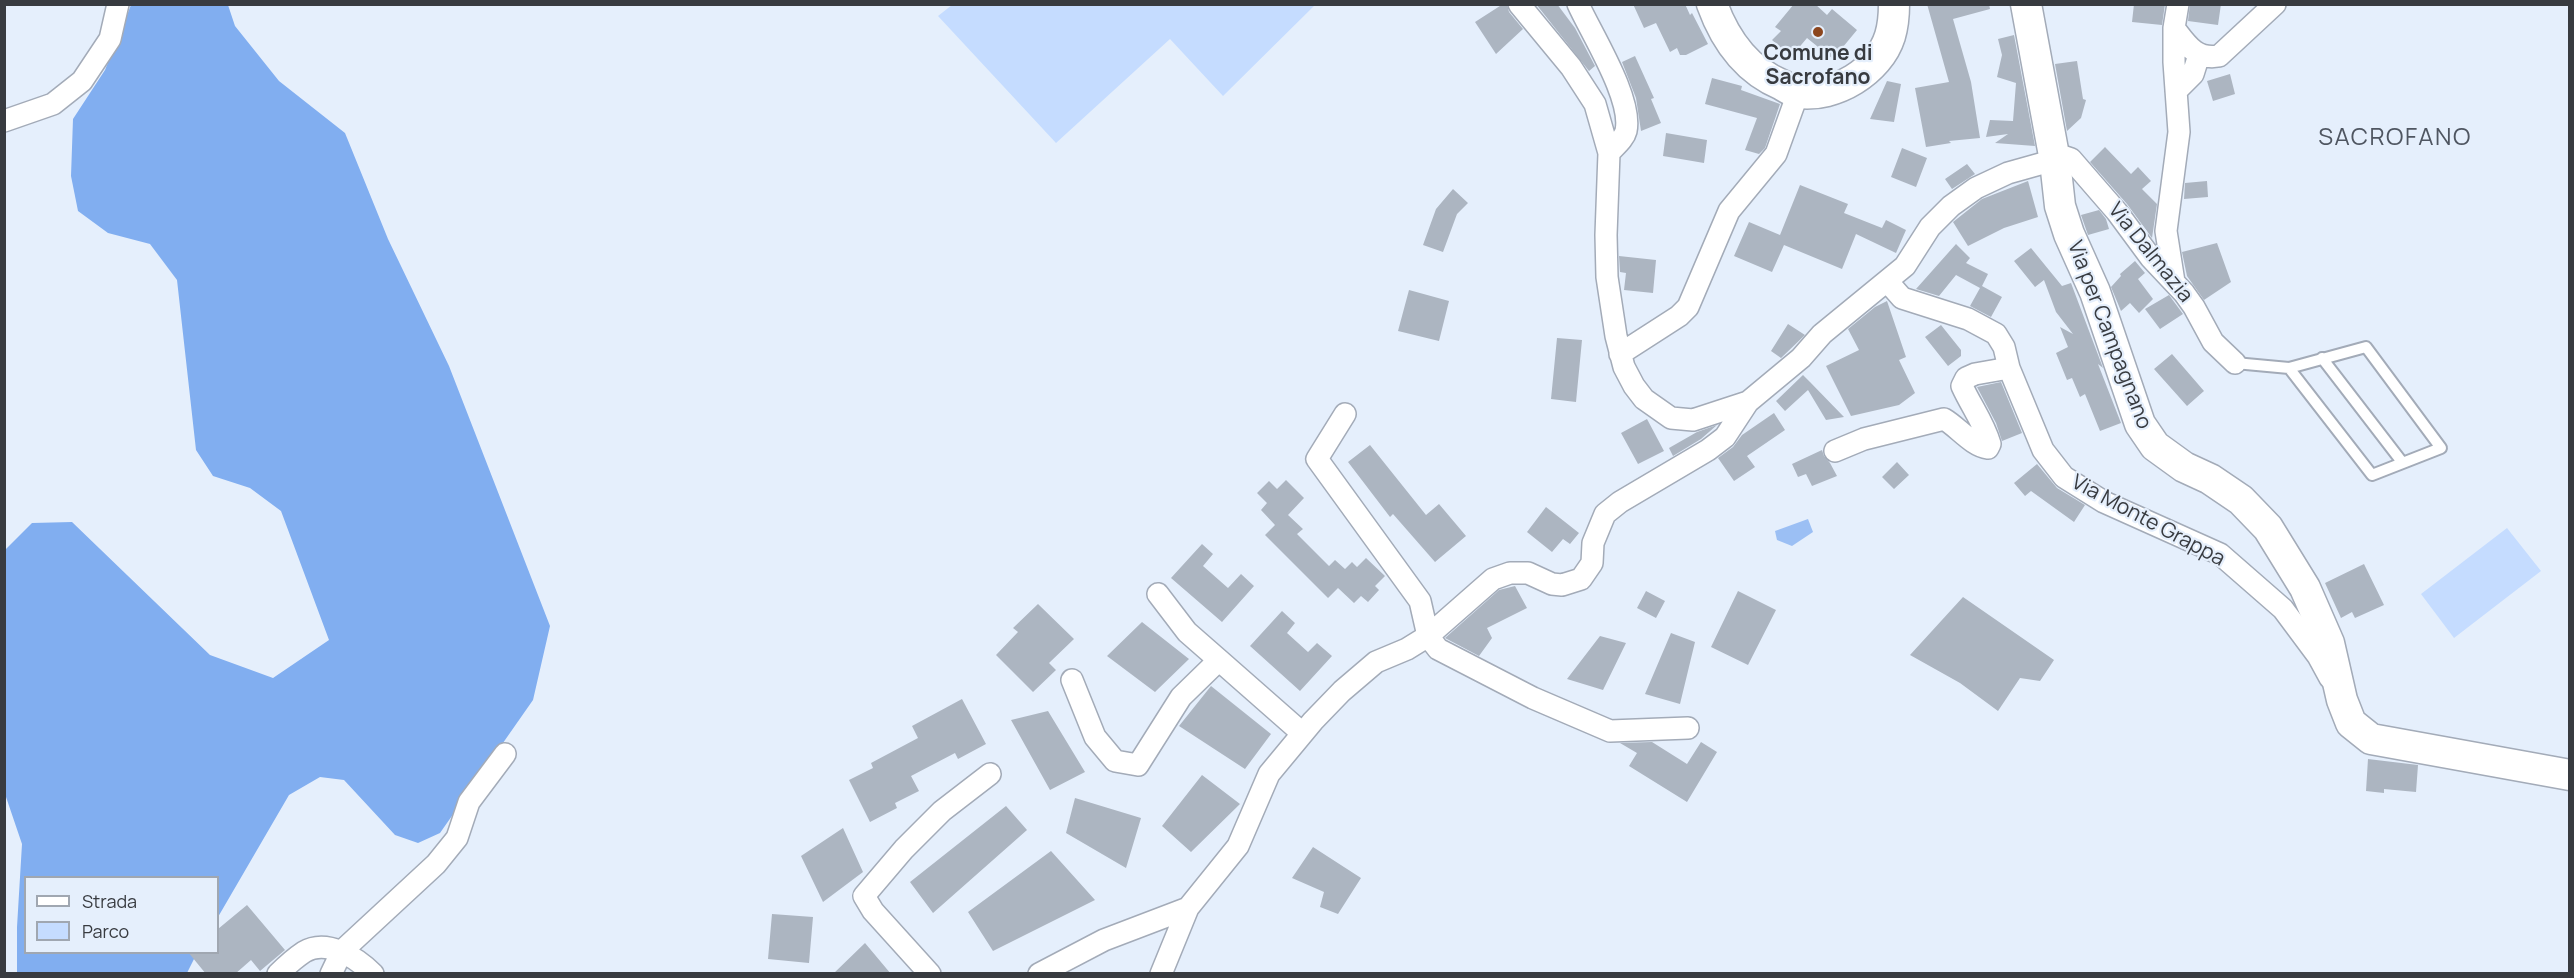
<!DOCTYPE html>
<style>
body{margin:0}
#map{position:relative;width:2574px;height:978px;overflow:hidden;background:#e5effc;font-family:Manrope,sans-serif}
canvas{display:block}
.frame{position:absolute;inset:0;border:6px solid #383b40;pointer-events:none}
.legend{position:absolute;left:24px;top:876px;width:195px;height:78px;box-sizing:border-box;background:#e5effc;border:2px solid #a0a7b1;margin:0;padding:8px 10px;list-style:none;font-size:18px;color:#383b40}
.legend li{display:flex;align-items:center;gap:12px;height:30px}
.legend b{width:30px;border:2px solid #a0a7b1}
</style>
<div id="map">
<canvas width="2574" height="978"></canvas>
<div class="frame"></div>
<ul class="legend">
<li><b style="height:8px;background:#fff"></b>Strada</li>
<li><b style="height:16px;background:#c5dcff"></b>Parco</li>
</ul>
</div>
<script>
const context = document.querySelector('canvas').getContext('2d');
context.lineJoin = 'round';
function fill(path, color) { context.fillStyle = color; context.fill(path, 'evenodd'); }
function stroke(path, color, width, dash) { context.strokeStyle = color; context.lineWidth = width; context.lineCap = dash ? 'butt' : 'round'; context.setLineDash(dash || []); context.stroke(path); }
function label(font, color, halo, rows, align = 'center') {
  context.font = font + ' Manrope,sans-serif'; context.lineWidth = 4.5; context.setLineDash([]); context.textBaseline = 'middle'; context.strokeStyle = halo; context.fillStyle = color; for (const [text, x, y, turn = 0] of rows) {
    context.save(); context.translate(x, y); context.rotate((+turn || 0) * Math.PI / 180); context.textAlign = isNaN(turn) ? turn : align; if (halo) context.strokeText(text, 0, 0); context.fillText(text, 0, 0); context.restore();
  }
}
fill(new Path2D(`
 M952,5V4L1315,5L1223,96L1170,39L1056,143L938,16Z
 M2507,528L2541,571L2454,638L2421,594Z`), '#c5dcff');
fill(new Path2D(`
 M131,5H228L235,26L279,81L345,133L388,239L449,366L550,626L533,700L440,833L418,843L395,835L344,780L320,777L289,795L218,917V878H26V952L197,953L187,973H17V927L22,844L5,794V550L32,523L72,522L210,655L273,678L329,640L281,511L250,488L213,476L196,450L177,280L150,244L108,233L78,211L71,176L73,119L105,70Z`), '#81aef0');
fill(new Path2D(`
 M1808,519L1813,532L1792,546L1777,540L1775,531Z`), '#9bbff4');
fill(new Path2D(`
 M1503,4H1507L1509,12L1523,29L1496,54L1475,22Z
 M1536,4H1557L1575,28L1595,66L1589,71Z
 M1633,4H1685L1690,15L1692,13L1708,44L1686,55H1680L1677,48L1670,52L1656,23L1644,28Z
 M1794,4H1815L1827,15L1832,9L1857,30L1833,59L1807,38L1791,57L1772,40L1781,31L1775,27Z
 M1927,4H1989L1990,9L1953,19L1971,82L1980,138L1949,141L1951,143L1926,147L1915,88L1949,82Z
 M2134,4H2165L2162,25L2132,22Z
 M2190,4H2221L2218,25L2188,21Z
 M2014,35L2035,146L1995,143L2008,134L1986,137L1990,120L2013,121L2016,83L1997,77L2002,55L1998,39Z
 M1635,56L1654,98L1651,99L1661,123L1641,131L1636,98L1622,62Z
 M2077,61L2083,99L2086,100L2081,118L2067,131L2055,64Z
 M2230,74L2235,94L2213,101L2207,81Z
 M1712,78L1742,86L1741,90L1780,104L1765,148L1759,154L1745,150L1757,118L1705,104Z
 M1887,81L1901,84L1894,122L1870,119Z
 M1666,133L1707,140L1704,163L1663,156Z
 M2105,147L2131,174L2138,167L2151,181L2142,189L2157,204L2152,238L2127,204L2090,162Z
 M1902,148L1927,158L1916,187L1891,177Z
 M1967,164L1975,174L1952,189L1945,179Z
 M2028,181L2038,217L2004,228L1968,246L1953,222L1982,199Z
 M2207,181L2208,197L2184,199L2185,183Z
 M1800,185L1848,204L1844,213L1882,228L1886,220L1906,230L1896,253L1856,234L1842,269L1784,245L1772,272L1734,256L1749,222L1780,235Z
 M1453,189L1468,203L1457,214L1443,252L1423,245L1436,209Z
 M2099,210L2106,219L2109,229L2088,235L2081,215Z
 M2217,243L2231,282L2204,300L2187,276L2182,252Z
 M1956,244L1970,258L1966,263L1988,274L1982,286L2002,297L1991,317L1970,306L1980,288L1956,275L1939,296L1916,289Z
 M2031,248L2062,286L2071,283L2103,368L2098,364L2121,423L2100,431L2085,394L2080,397L2072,378L2067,380L2056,353L2068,347L2060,327L2073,334L2056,312L2044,280L2035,287L2014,261Z
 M1619,256L1656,260L1653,293L1624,290L1626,273L1620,272Z
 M2135,261L2145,273L2138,279L2153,299L2139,313L2130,303L2121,311L2111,287L2121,276L2120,274Z
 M1409,290L1449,301L1439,341L1398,331Z
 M2169,295L2183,314L2160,329L2145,309Z
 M1887,301L1906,357L1899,360L1915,393L1899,405L1851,416L1826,366L1859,350L1848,329L1875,307Z
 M1788,324L1805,335L1781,358L1771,351Z
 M1941,325L1961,350V356L1948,366L1925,337Z
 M1557,338L1582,340L1576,402L1551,399Z
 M2172,354L2204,391L2187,406L2154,369Z
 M1803,375L1810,382L1844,417L1826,420L1808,390L1785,411L1776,401Z
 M2001,382L2022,433L2002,441L1996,423L1977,387Z
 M1774,413L1785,430L1747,456L1755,467L1734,481L1718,458L1733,447L1742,435Z
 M1647,419L1664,451L1638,464L1621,433Z
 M1717,425L1701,439L1673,456L1669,448L1697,432Z
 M1370,445L1426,515L1439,504L1466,536L1435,562L1393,514L1390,517L1348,462Z
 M1822,450L1824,456L1830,463L1837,476L1812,486L1806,474L1798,477L1792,464Z
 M1897,462L1909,475L1894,489L1882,477Z
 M2037,464L2057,488L2085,505L2074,522L2031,491L2025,496L2014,483Z
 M1286,480L1304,498L1288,515L1303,529L1297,534L1329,566L1335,560L1345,569L1352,562L1357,567L1366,558L1385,576L1375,586L1379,590L1368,602L1361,596L1354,603L1338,588L1328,598L1265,535L1275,525L1261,510L1267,503L1257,493L1269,481L1277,489Z
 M1546,507L1579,533L1570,544L1563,539L1552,552L1527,532Z
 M1202,544L1213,554L1203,566L1228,588L1241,574L1254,586L1222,622L1171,578Z
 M2364,564L2384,605L2355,618L2352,612L2341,618L2325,583Z
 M1515,586L1527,608L1487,628L1492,638L1479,656L1445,638L1499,590Z
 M1646,591L1665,601L1656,618L1637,608Z
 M1738,591L1776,610L1748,665L1711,647Z
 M1963,597L2054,660L2040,681L2020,678L1998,711L1960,683L1910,655Z
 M1038,604L1074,639L1049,663L1056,670L1033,692L996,655L1018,632L1013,628Z
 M1282,611L1295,623L1287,633L1308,652L1317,643L1332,656L1300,691L1250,646Z
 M1142,622L1189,659L1155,692L1107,656Z
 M1671,633L1695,642L1680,704L1645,694Z
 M1600,636L1626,643L1603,690L1567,679Z
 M1211,686L1271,734L1245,769L1179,726Z
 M962,699L986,744L958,759L955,753L911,776L919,791L895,803L897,808L870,822L849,780L873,768L871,763L918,738L912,726Z
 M1048,711L1085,772L1050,790L1011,720Z
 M1652,742L1687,764L1701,742L1717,752L1687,802L1629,766L1637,753L1620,743Z
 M2368,759L2418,765L2416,792L2384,789V793L2366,791Z
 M1202,775L1240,804L1191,852L1162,826Z
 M1075,798L1141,818L1126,868L1066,833Z
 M1006,806L1027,830L933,913L910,882Z
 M843,828L863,872L823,902L801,856Z
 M1313,847L1361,878L1338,914L1320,907L1324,892L1292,878Z
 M1051,851L1095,900L993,951L968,912Z
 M247,905L285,950L260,971L251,960L235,974H206L188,952H218V929Z
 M772,914L813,917L809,963L768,959Z
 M865,943L891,974H833Z`), '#acb5c1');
const lane = new Path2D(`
 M2322,358L2402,462
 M2235,363L2289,368L2366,347L2441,448L2372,475L2289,368`);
const street = new Path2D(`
 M1519,4L1571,67L1595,104L1609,153L1606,235L1607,277L1616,336L1624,367L1634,386L1644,399L1671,418L1693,420L1748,402L1801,358L1822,334L1905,266L1930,227L1951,206L1976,188L2008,173L2065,157L2071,159L2117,212L2151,258L2184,293L2194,307L2213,342L2235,363
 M1578,4C1592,35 1633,99 1626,131C1624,139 1615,146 1609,153
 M2174,28C2187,45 2196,60 2219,56L2275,4
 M2176,91L2193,74L2199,55
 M4,121L53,104L82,81L110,39L118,4
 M1887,281L1902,298L1968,319L1996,334L2004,347L2009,368L2043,450L2064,477L2104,502L2220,554L2283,609L2318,656L2330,678
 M2174,282L2166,231L2179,132L2174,62V28L2178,4
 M1620,354L1679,316L1688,307L1729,211L1776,154L1798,93
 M1345,414L1317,459L1420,601L1428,636L1438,649L1533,698L1610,731L1688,728
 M1835,451L1864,439L1944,419C1958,427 1972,446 1988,448L1990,444C1984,423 1971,406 1962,386L1966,378L1975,374L2009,368
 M1158,594L1187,632L1219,660
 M1072,680L1095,737L1115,761L1138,765L1181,697L1219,660L1302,733
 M278,974C286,966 295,958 304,952C327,938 357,958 373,974
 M331,974L342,951L436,864L457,838L469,802L505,754
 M930,974L873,911L864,896L904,849L942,811L990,774
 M1039,974L1104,940L1188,908
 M1161,974L1188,908L1238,846L1269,774L1313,721L1342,691L1376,662L1407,649L1428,636L1493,579L1510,573H1528L1552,584L1562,585L1581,579L1592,563L1593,543L1605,514L1620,502L1708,450L1725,437L1748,402`);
const secondary = new Path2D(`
 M1712,4C1725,40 1746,70 1782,85C1787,88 1793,92 1798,93C1835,98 1879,71 1890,36C1893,26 1894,15 1894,4
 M2026,4L2055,161L2060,206L2069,234L2095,292L2140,424L2155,446L2184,467L2210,479L2241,500L2268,528L2305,588L2329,643L2342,700L2351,723L2371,739L2570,775`);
stroke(lane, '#a3abb8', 14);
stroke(street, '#a3abb8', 24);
stroke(secondary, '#a3abb8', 33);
stroke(lane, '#fff', 10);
stroke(street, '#fff', 21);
stroke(secondary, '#fff', 30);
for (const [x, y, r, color] of [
 [1818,32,6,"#8c461e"]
]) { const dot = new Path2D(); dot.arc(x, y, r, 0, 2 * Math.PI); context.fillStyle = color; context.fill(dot); stroke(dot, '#e5effc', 2); }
label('bold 21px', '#383b40', '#e5effc', [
 ["Comune di",1818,54],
 ["Sacrofano",1818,78]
]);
label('21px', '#383b40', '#e5effc', [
 ["Via Dalmazia",2150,253,51],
 ["Via per Campagnano",2109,335,69],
 ["Via Monte Grappa",2148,521,28]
]);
context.letterSpacing = '1.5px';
label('24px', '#4f5661', '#e5effc', [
 ["SACROFANO",2395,138]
]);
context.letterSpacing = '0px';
</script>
